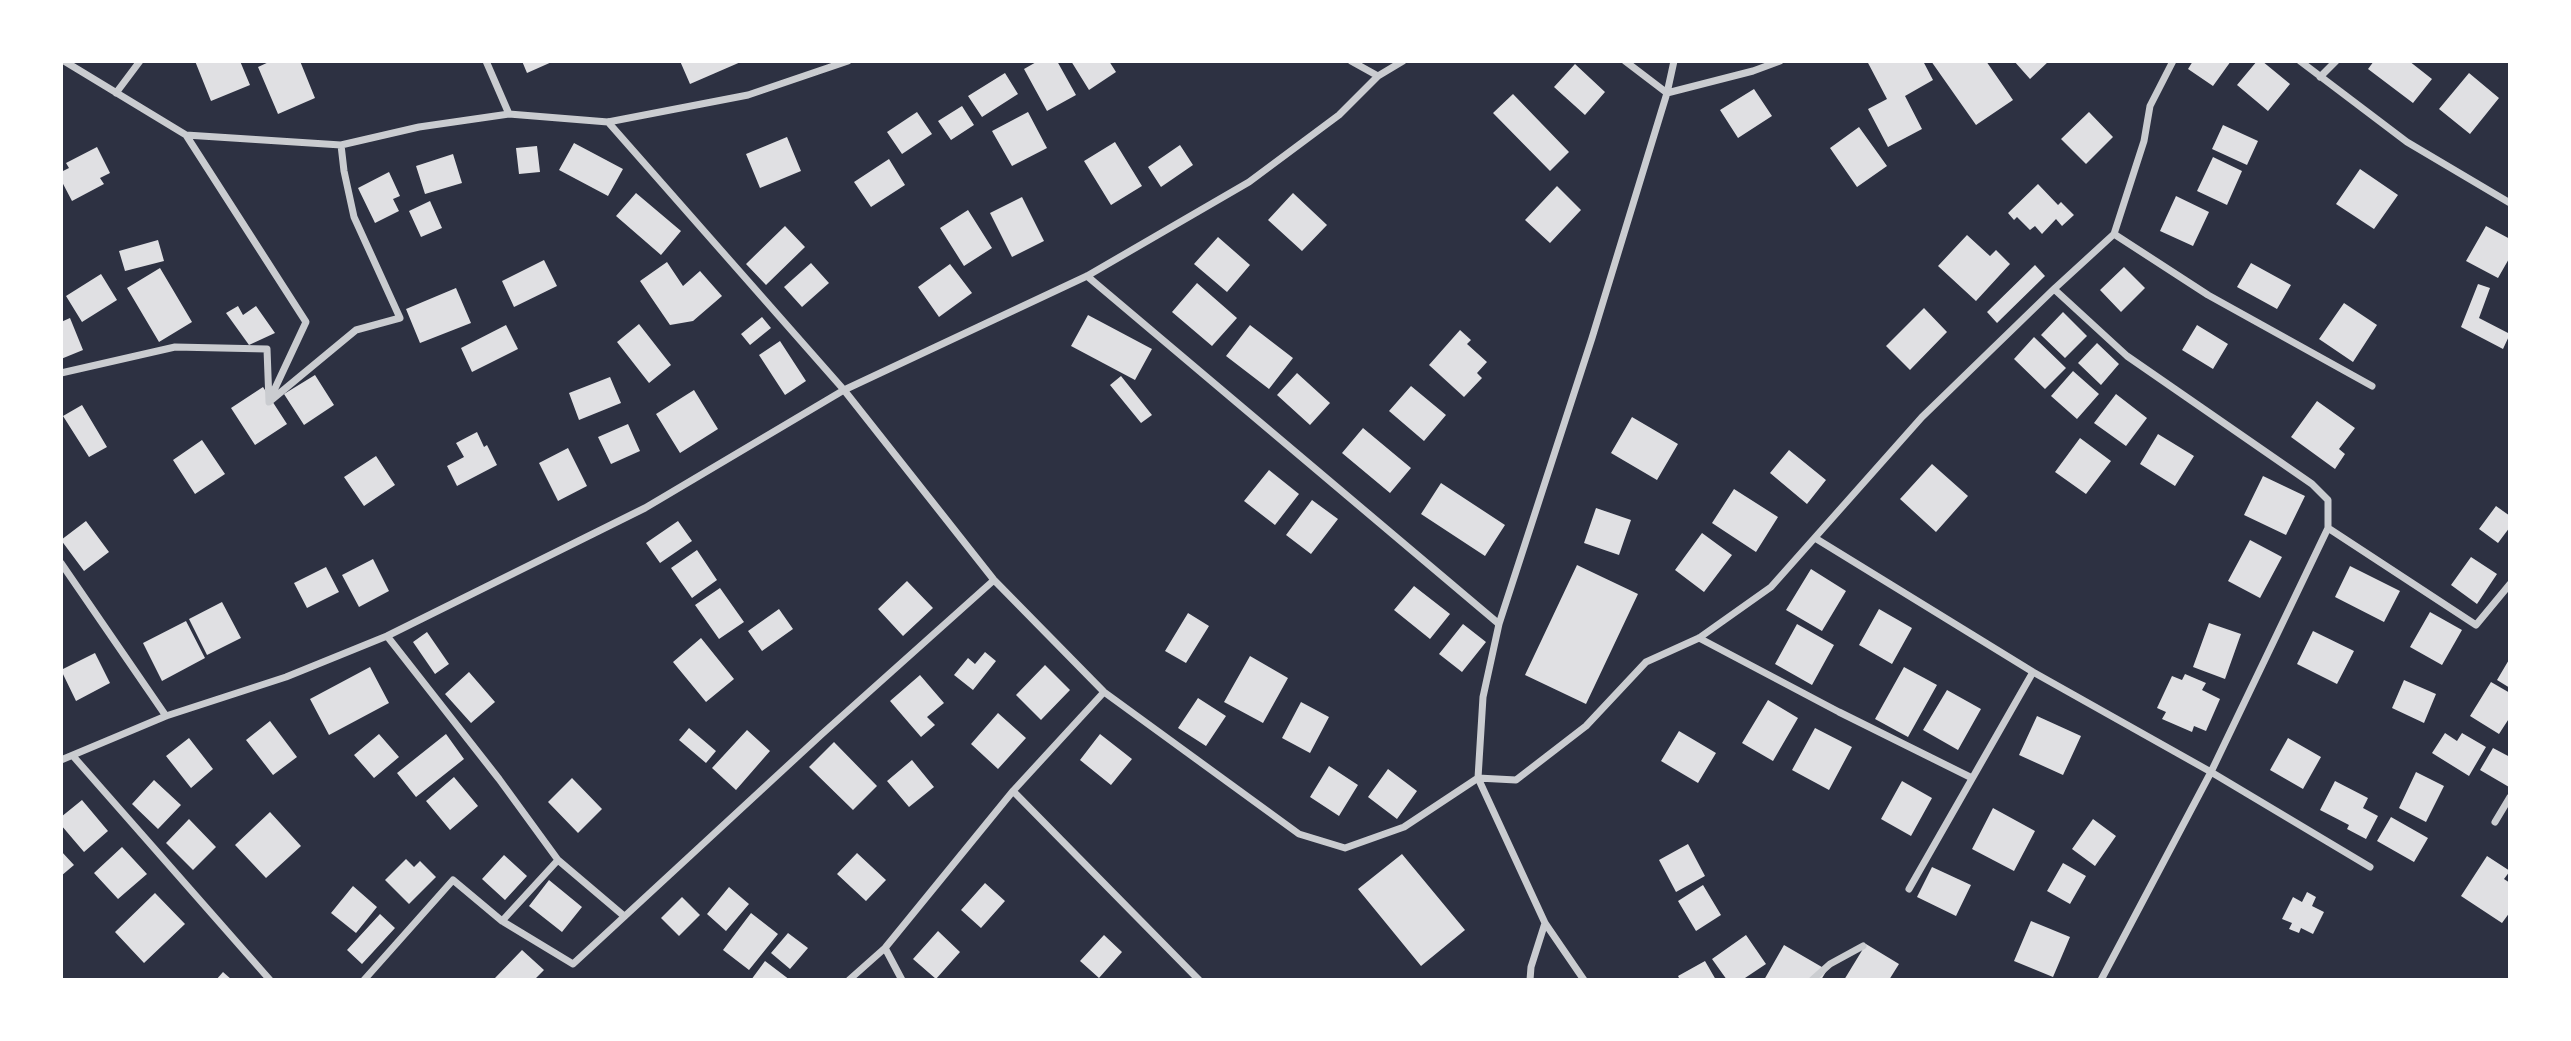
<!DOCTYPE html>
<style>
body{margin:0}
#map{position:relative;width:2571px;height:1041px;overflow:hidden;background:#2d3142;font-family:Ubuntu,sans-serif}
canvas{display:block}
.frame{position:absolute;inset:0;border:63px solid #fff;pointer-events:none}
</style>
<div id="map">
<canvas width="2571" height="1041"></canvas>
<div class="frame"></div>
</div>
<script>
const context = document.querySelector('canvas').getContext('2d');
context.lineJoin = 'round';
function fill(path, color) { context.fillStyle = color; context.fill(path, 'evenodd'); }
function stroke(path, color, width, dash) { context.strokeStyle = color; context.lineWidth = width; context.lineCap = dash ? 'butt' : 'round'; context.setLineDash(dash || []); context.stroke(path); }
fill(new Path2D(`
 M195,61H240L250,85L211,101Z
 M271,61H300L315,98L278,114L258,67Z
 M522,61H554L527,73Z
 M680,61H743L690,84Z
 M1038,61H1057L1076,95L1047,111L1024,69Z
 M1071,61H1109L1116,72L1089,90Z
 M1867,61H1923L1933,80L1905,96L1922,129L1888,147L1868,109L1887,99Z
 M1931,61H1986L2013,100L1976,125Z
 M2014,61H2049L2030,79Z
 M2193,61H2231L2213,86L2188,69Z
 M2257,61H2262L2290,84L2268,111L2237,85Z
 M2374,61H2409L2432,79L2413,103L2368,69Z
 M1575,64L1605,92L1585,115L1554,87Z
 M1005,73L1018,94L982,117L968,96Z
 M2469,73L2499,98L2470,134L2439,109Z
 M1754,89L1772,116L1738,138L1720,110Z
 M1513,94L1569,152L1550,171L1493,113Z
 M962,106L974,125L951,140L938,121Z
 M917,112L932,134L902,154L887,132Z
 M1028,112L1047,148L1012,166L992,131Z
 M2089,112L2113,137L2086,164L2061,139Z
 M2223,125L2258,141L2247,165L2212,149Z
 M1859,127L1887,166L1857,187L1830,148Z
 M787,137L801,171L760,188L746,154Z
 M1115,142L1142,186L1111,205L1084,161Z
 M574,143L623,169L608,196L559,170Z
 M1180,145L1193,165L1161,187L1148,167Z
 M537,146L540,172L519,174L516,148Z
 M97,147L110,173L100,178L104,184L72,201L61,180V172L69,168L66,163Z
 M453,154L462,183L425,194L416,166Z
 M2213,157L2242,171L2227,205L2197,191Z
 M889,159L905,185L871,207L854,182Z
 M2360,169L2398,195L2374,229L2336,204Z
 M389,172L400,196L393,199L399,211L375,223L358,188Z
 M2038,184L2058,205L2061,202L2074,215L2062,226L2056,219L2042,234L2035,226L2030,230L2017,217L2014,220L2008,213Z
 M1557,186L1581,210L1550,243L1525,220Z
 M636,193L681,231L661,255L616,216Z
 M1293,193L1327,225L1302,251L1268,220Z
 M2176,196L2209,212L2193,246L2160,231Z
 M1022,197L1044,241L1012,257L990,213Z
 M430,201L442,228L421,237L409,211Z
 M968,210L992,248L964,266L940,228Z
 M785,226L805,247L766,285L746,264Z
 M2486,226L2510,239V257L2498,278L2466,261Z
 M1967,235L1990,256L1996,250L2010,264L1976,301L1938,266Z
 M1218,237L1250,265L1227,292L1194,264Z
 M158,240L164,261L125,271L119,251Z
 M544,260L557,286L514,307L502,281Z
 M667,262L683,286L700,271L722,296L693,321L670,325L640,281Z
 M811,263L829,283L802,307L784,287Z
 M2251,263L2291,285L2277,309L2237,287Z
 M950,264L972,293L939,317L918,287Z
 M2035,265L2045,276L1997,323L1987,312Z
 M2124,267L2145,288L2121,312L2100,290Z
 M160,268L192,322L159,342L127,288Z
 M101,274L117,300L82,322L66,296Z
 M1197,283L1237,318L1212,346L1172,312Z
 M2478,284L2490,288L2479,318L2510,334L2503,349L2461,327Z
 M456,288L471,323L420,343L406,309Z
 M2344,303L2377,325L2353,362L2319,339Z
 M238,306L243,315L256,306L275,333L249,345L226,313Z
 M1924,308L1947,332L1910,370L1886,346Z
 M2063,312L2087,336L2065,358L2041,335Z
 M1088,315L1152,349L1135,380L1071,346Z
 M762,317L771,328L750,345L741,334Z
 M70,318L83,350L61,359V322Z
 M639,324L671,365L649,383L617,342Z
 M506,325L518,349L472,372L461,348Z
 M1250,325L1293,358L1269,389L1226,356Z
 M2197,325L2228,344L2213,369L2182,350Z
 M1460,330L1471,340L1467,344L1487,362L1477,373L1482,378L1464,397L1429,365Z
 M2034,337L2066,368L2045,389L2014,359Z
 M780,341L806,381L785,395L759,355Z
 M2097,343L2119,364L2101,385L2078,363Z
 M2073,371L2099,394L2077,419L2051,396Z
 M1297,373L1330,403L1310,425L1277,395Z
 M315,375L334,405L304,425L284,394Z
 M1121,376L1152,415L1141,423L1110,385Z
 M610,377L621,403L579,420L569,393Z
 M1411,386L1446,415L1424,441L1389,411Z
 M263,387L287,424L255,445L231,408Z
 M694,390L718,429L680,453L656,414Z
 M2116,394L2147,418L2126,446L2094,423Z
 M2317,401L2355,428L2339,449L2345,454L2335,469L2291,437Z
 M82,405L107,447L89,457L63,416Z
 M1632,417L1678,444L1657,480L1611,453Z
 M628,424L640,451L611,464L598,437Z
 M1363,428L1411,468L1390,493L1342,453Z
 M477,432L484,447L487,445L497,465L457,486L447,466L464,457L456,443Z
 M2158,434L2194,456L2175,486L2140,464Z
 M2080,438L2111,461L2086,494L2055,472Z
 M202,440L225,474L195,494L173,460Z
 M568,448L587,486L558,501L539,463Z
 M1789,450L1826,480L1807,504L1770,473Z
 M376,456L395,485L364,506L344,477Z
 M1932,464L1968,496L1936,532L1900,499Z
 M1269,470L1299,494L1275,525L1244,501Z
 M2263,476L2305,496L2286,535L2244,515Z
 M1441,483L1505,525L1485,556L1421,514Z
 M1734,489L1778,517L1756,552L1712,523Z
 M1312,500L1338,519L1311,554L1286,535Z
 M2496,506L2510,516V527L2498,543L2479,529Z
 M1596,508L1631,520L1619,555L1584,543Z
 M86,521L109,552L84,571L61,540Z
 M678,521L692,541L660,563L646,543Z
 M1702,533L1732,555L1704,592L1675,570Z
 M2250,540L2282,557L2260,598L2228,581Z
 M697,550L717,580L692,598L671,568Z
 M2471,557L2497,574L2477,604L2451,585Z
 M373,559L389,591L359,607L342,575Z
 M1577,565L1638,594L1586,704L1525,675Z
 M2350,566L2400,591L2384,622L2335,597Z
 M326,567L339,592L307,608L294,583Z
 M1811,569L1846,591L1822,631L1786,610Z
 M907,581L933,608L903,636L878,609Z
 M1414,586L1450,614L1430,639L1394,610Z
 M720,588L744,622L719,639L695,605Z
 M222,602L241,638L207,655L189,619Z
 M779,609L793,629L762,651L748,631Z
 M1879,609L1912,628L1892,664L1859,645Z
 M2430,612L2462,630L2442,665L2410,647Z
 M1188,613L1209,626L1186,663L1165,651Z
 M186,621L205,658L162,681L143,643Z
 M2209,623L2241,634L2225,679L2193,667Z
 M1463,624L1486,642L1462,672L1439,654Z
 M1797,624L1834,645L1812,685L1775,664Z
 M2313,631L2354,651L2337,684L2297,664Z
 M427,632L449,664L435,674L413,642Z
 M701,638L734,679L706,702L673,662Z
 M985,652L996,661L973,690L954,675L968,658L975,664Z
 M95,653L110,683L76,701L61,670Z
 M1250,656L1288,678L1263,723L1224,702Z
 M2510,658V688L2497,680Z
 M1045,665L1070,690L1041,720L1016,695Z
 M370,667L389,703L329,735L310,699Z
 M1904,667L1937,685L1908,737L1875,719Z
 M469,672L495,702L471,723L445,694Z
 M2185,674L2206,683L2202,690L2220,699L2206,731L2194,726L2192,732L2162,719L2166,712L2157,708L2172,676L2182,680Z
 M920,675L944,703L927,717L935,725L921,737L890,701Z
 M2404,680L2436,694L2424,723L2392,708Z
 M2491,682L2510,693V717L2499,734L2470,716Z
 M1947,690L1981,709L1958,750L1923,730Z
 M1198,698L1226,716L1206,746L1178,728Z
 M1768,700L1798,718L1773,761L1742,743Z
 M1301,702L1329,717L1310,753L1282,738Z
 M998,713L1026,738L998,769L971,744Z
 M2037,716L2081,736L2063,775L2019,755Z
 M270,721L297,757L273,775L246,740Z
 M689,728L716,751L706,763L679,740Z
 M1815,728L1852,747L1829,790L1792,770Z
 M747,730L770,751L736,790L712,768Z
 M1679,731L1716,753L1698,783L1661,761Z
 M2445,733L2457,741L2462,733L2486,747L2469,776L2432,753Z
 M379,734L399,757L374,778L354,755Z
 M446,734L464,759L416,797L397,773Z
 M1100,734L1132,759L1111,785L1080,760Z
 M189,738L213,769L191,788L166,756Z
 M2288,738L2321,757L2303,789L2270,770Z
 M834,742L877,786L853,810L809,767Z
 M2493,748L2510,757L2509,787L2480,770Z
 M912,760L934,787L909,807L887,781Z
 M1329,766L1358,785L1339,816L1310,797Z
 M1388,769L1417,791L1397,819L1368,797Z
 M2416,772L2444,786L2426,822L2399,808Z
 M454,777L478,806L450,830L426,801Z
 M572,778L602,809L578,833L548,802Z
 M154,780L181,805L158,829L132,804Z
 M1902,781L1932,798L1911,836L1881,819Z
 M2335,781L2368,798L2363,808L2378,816L2366,839L2347,829L2349,825L2320,810Z
 M82,800L108,831L84,852L61,825V817Z
 M1993,808L2035,831L2014,871L1972,849Z
 M270,812L301,846L266,878L235,845Z
 M2391,817L2428,838L2414,862L2377,841Z
 M189,819L216,847L193,870L166,843Z
 M2093,819L2116,836L2095,866L2072,849Z
 M1688,844L1705,876L1676,892L1659,860Z
 M122,847L147,874L118,899L94,873Z
 M61,851L74,865L61,876Z
 M857,853L886,880L866,901L837,874Z
 M1402,854L1465,930L1421,966L1358,889Z
 M504,855L527,876L505,900L482,879Z
 M2487,856L2510,871L2504,879L2510,883V912L2502,923L2461,896Z
 M406,859L414,867L420,861L436,877L409,904L385,880Z
 M2063,863L2086,876L2070,904L2047,891Z
 M1932,867L1971,885L1956,916L1917,897Z
 M549,880L582,907L562,932L529,906Z
 M985,883L1005,901L981,928L961,910Z
 M1703,885L1721,915L1696,931L1678,901Z
 M353,886L377,907L356,933L331,913Z
 M729,887L749,904L726,931L707,914Z
 M2307,892L2316,897L2312,906L2324,912L2313,934L2301,928L2299,933L2289,929L2292,923L2282,919L2293,897L2302,902Z
 M155,893L185,924L144,963L115,932Z
 M682,897L700,915L679,936L661,918Z
 M751,913L778,934L749,970L723,950Z
 M380,914L395,928L362,964L347,950Z
 M2031,921L2070,937L2053,977L2014,961Z
 M938,931L960,952L936,979L913,959Z
 M788,933L808,948L790,969L771,953Z
 M1104,935L1122,952L1099,978L1080,961Z
 M1746,935L1766,964L1742,980H1727L1712,959Z
 M1866,944L1899,964L1889,980H1844Z
 M1784,945L1827,970L1821,980H1764Z
 M522,950L544,970L534,980H498L495,978Z
 M765,961L790,980H751Z
 M1705,961L1716,980H1680L1678,976Z
 M223,972L232,980H216Z`), '#e0e0e3');
stroke(new Path2D(`
 M64,61L186,135L341,145L419,127L509,114L608,122L748,95L848,61
 M486,61L509,114
 M1351,61L1378,76
 M1625,61L1667,93L1753,71L1780,61
 M2300,61L2407,142L2510,203
 M2320,77L2336,61
 M116,93L140,61
 M608,122L844,390L994,580L1104,692L1299,834L1345,848L1404,827L1478,778L1516,780L1586,726L1646,662L1699,638L1771,587L1922,417L2054,289L2114,234L2144,141L2150,106L2173,61
 M186,135L306,322L270,399
 M2114,234L2208,295L2372,386
 M1087,276L1499,624
 M2054,289L2127,356L2312,484L2328,500V528L2211,772L2101,980
 M61,373L175,347L267,349L269,402L356,330L400,318L354,217L344,171L341,145
 M2328,528L2476,625L2510,584
 M1815,538L2033,672L2211,772L2370,867
 M61,563L166,716
 M387,636L499,779L558,860L624,916
 M1699,638L1839,712L1972,778
 M73,756L270,980
 M61,760L166,716L286,677L387,636L645,508L844,390L1087,276L1249,182L1339,115L1378,76L1403,61
 M1013,791L1199,980
 M2495,822L2510,797
 M558,860L502,921L573,964L822,734L994,580
 M1909,889L2033,672
 M885,948L902,980
 M364,980L453,880L502,921
 M849,980L885,948L1013,791L1104,692
 M1530,980L1531,967L1545,923
 M1584,980L1545,923L1478,778L1483,697L1499,624L1592,338L1667,93L1674,61
 M1812,980L1830,964L1863,946`), '#caccd0', 7);
</script>
